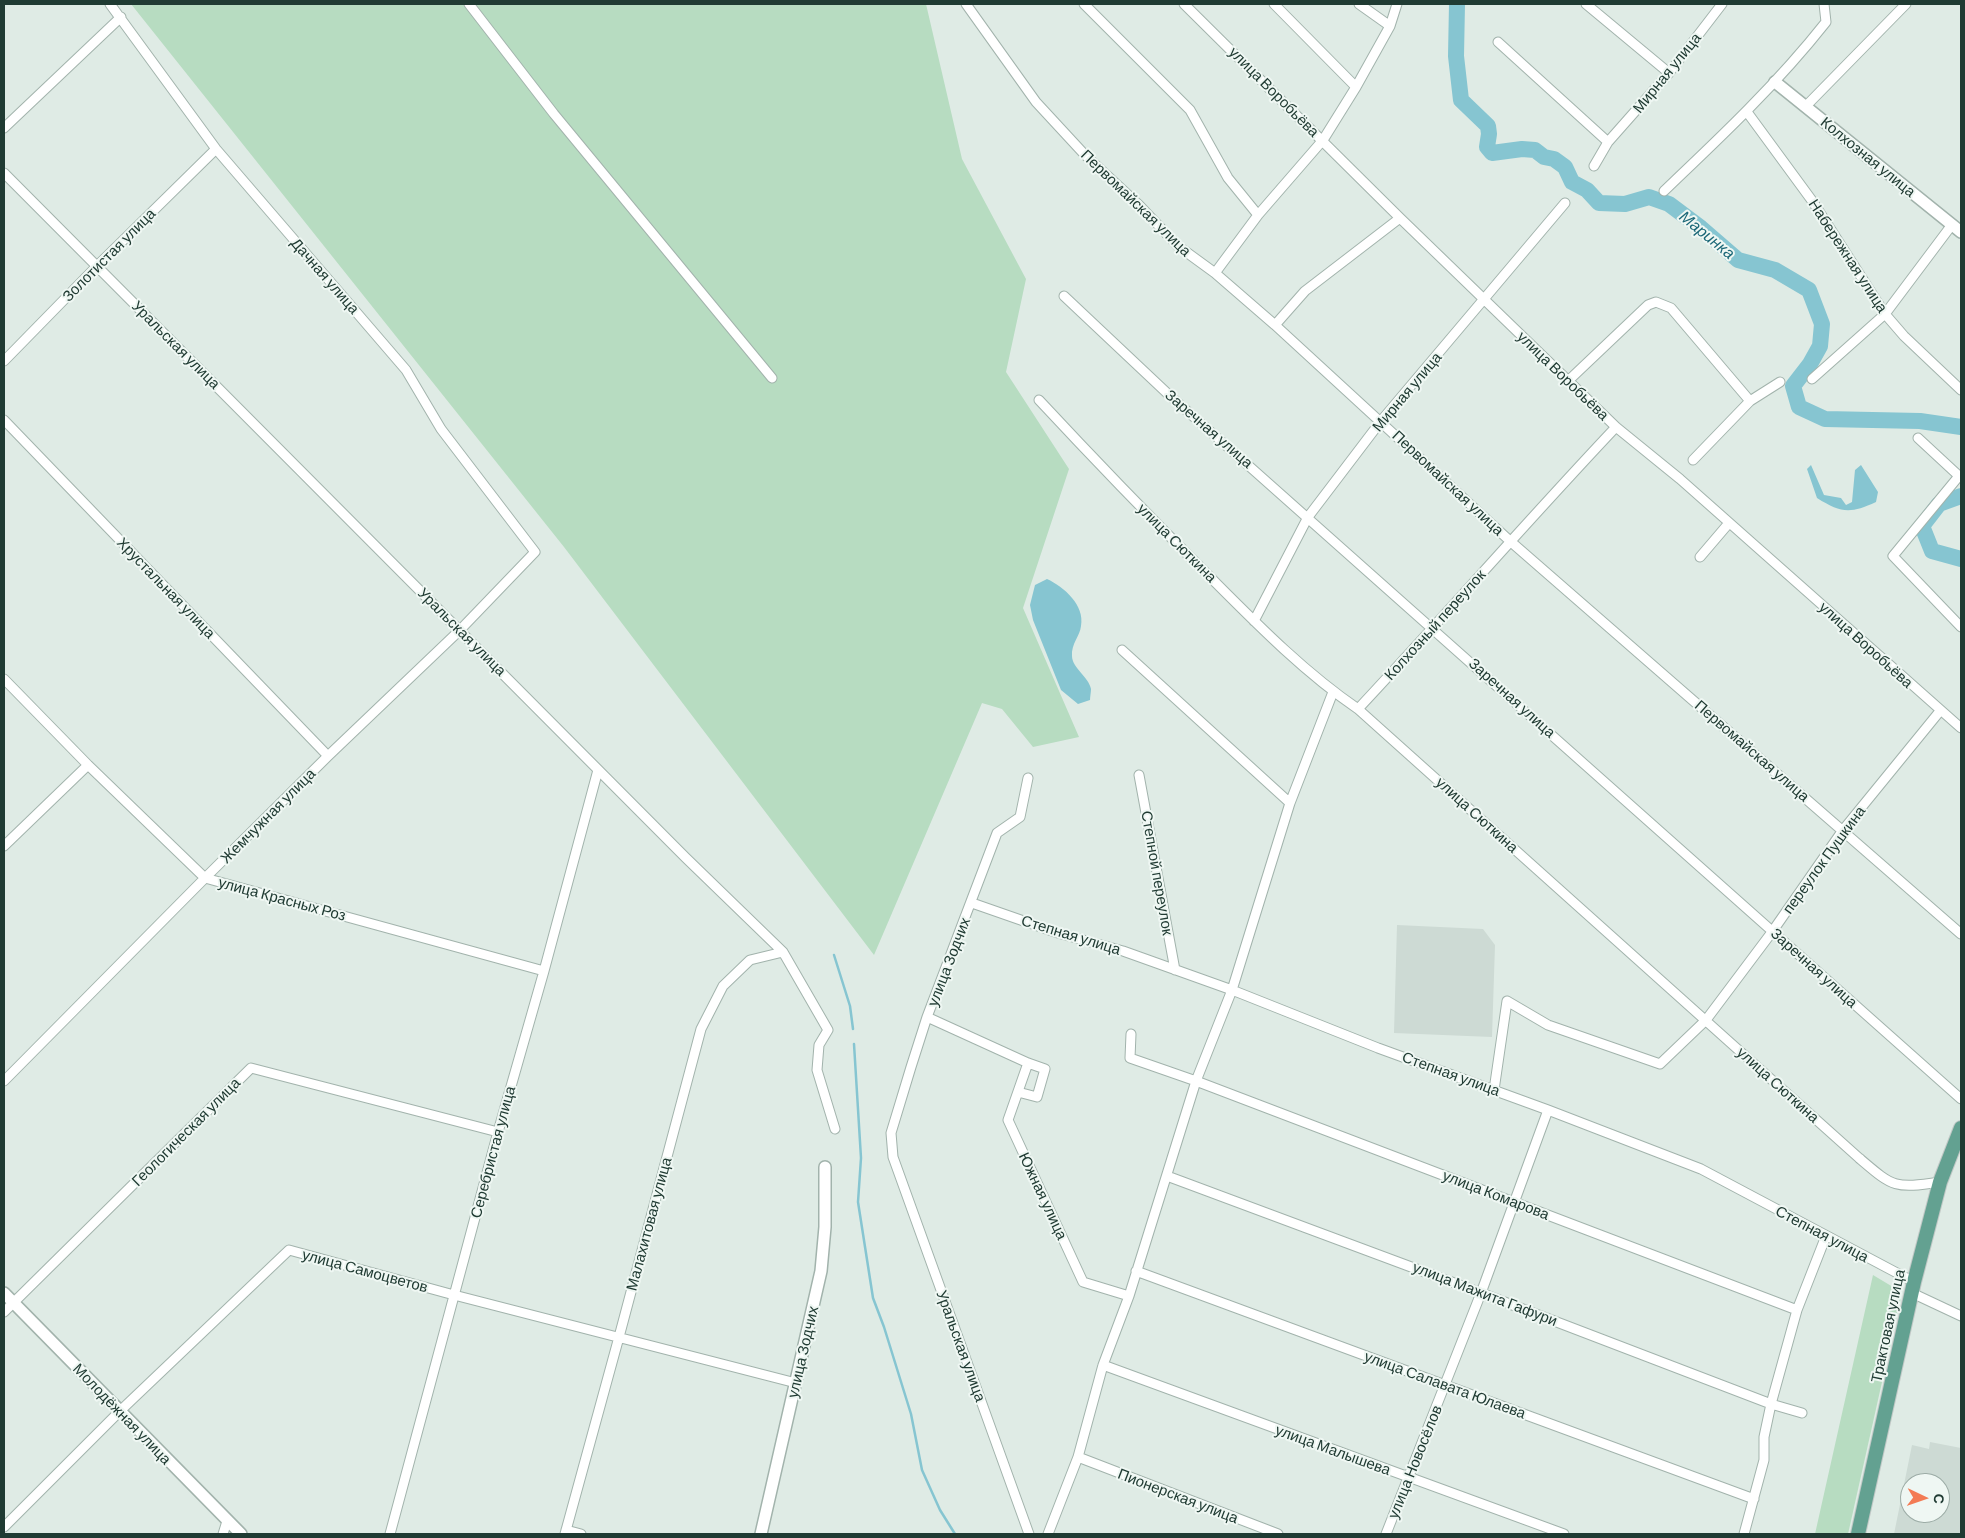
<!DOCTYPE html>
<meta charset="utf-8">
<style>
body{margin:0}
#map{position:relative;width:1965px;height:1538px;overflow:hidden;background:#dfebe5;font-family:Barlow,sans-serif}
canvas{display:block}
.frame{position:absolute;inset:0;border:5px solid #203b33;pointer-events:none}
.north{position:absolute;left:1900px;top:1473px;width:50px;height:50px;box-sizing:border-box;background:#eff7f3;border:1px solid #9caca6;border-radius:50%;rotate:93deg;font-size:14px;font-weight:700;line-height:20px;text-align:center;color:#203b33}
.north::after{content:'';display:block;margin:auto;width:18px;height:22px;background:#f37b54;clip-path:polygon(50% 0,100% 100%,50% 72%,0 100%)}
</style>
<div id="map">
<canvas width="1965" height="1538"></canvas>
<div class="frame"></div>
<div class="north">С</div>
</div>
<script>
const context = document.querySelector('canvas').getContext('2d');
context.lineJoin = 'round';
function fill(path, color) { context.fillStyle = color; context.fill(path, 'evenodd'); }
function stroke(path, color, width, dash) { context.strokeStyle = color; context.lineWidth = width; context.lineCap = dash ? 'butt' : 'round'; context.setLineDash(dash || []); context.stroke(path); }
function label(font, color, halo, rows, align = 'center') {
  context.font = font + ' Barlow,sans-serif'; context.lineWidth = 4; context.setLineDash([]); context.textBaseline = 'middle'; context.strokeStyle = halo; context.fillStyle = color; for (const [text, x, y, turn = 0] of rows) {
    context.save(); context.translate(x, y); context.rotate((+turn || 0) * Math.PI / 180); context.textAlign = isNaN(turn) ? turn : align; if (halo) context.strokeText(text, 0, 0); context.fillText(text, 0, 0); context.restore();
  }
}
fill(new Path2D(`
 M1397,925L1483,929L1495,945L1492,1037L1394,1033Z
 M1930,1442L1961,1448V1534H1894L1912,1445L1929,1449ZM1910,1483H1940V1513H1910Z`), '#cddad4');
fill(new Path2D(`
 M131,4H926L962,159L1026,279L1006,372L1069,469L1023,608L1079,737L1033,747L1002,709L982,703L874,955L564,547Z
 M1873,1275L1893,1287L1901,1297L1848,1534H1815Z`), '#b7dcc1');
fill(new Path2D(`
 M1811,465L1824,495L1841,498L1846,505L1852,502L1855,470L1861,465L1878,492L1876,502C1850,514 1841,513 1817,498L1807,469Z
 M1047,579C1064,587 1085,605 1081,626C1080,636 1071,644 1072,656C1072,668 1089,677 1091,689C1091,692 1090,697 1090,700L1078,704L1061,690L1033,620L1030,605L1035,585Z`), '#86c5d1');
stroke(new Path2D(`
 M834,955L850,1006L853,1029
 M854,1044L861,1158L858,1202L873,1298L884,1327L911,1414L922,1470L940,1510L955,1534`), '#86c5d1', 2.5);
stroke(new Path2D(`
 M1457,4L1456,56L1461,100L1488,126L1489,134L1487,147L1492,153L1522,149L1535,150L1544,157L1554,159L1565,167L1572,182L1587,190L1599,203L1625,204L1649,197L1669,204L1701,228L1738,260L1775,270L1809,290L1822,324L1820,346L1810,364L1793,386L1799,407L1825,419L1920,421L1961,427
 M1961,496L1939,504L1922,526L1932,551L1961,559`), '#86c5d1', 16);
const minor = new Path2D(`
 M469,4L554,114L772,378
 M966,4L1036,102L1085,155L1139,205L1178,246L1215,273L1275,325L1510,541L1961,934
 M1084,4L1190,110L1228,178L1258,215
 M1184,4L1400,218L1616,427L1680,479L1961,728
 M1274,4L1356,87
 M1359,4L1390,26
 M1586,4L1669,73
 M1498,42L1608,142
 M1806,106L1906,4
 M1747,112L1813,202L1885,314L1904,336L1961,390
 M4,128L121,17
 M1594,166L1608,142L1669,73L1722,4
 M4,173L686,858L783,952L828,1030L819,1045L817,1070L835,1129
 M1664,191C1721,137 1777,84 1826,22L1824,4
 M1215,273L1258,215L1323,140L1356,87L1390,26L1397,4
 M1064,296L1168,394L1961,1099
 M1275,325L1305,291L1400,218
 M4,361L97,266L216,149
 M1812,379L1885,314L1951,226
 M1569,380L1648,305L1656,302L1671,308L1750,401
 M1039,400C1093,458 1147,514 1203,570C1252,619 1301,670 1358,709L1859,1158C1893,1187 1894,1189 1940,1182
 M4,420L328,756
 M1918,438L1959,476L1893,556L1961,627
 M1693,460L1750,401L1780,382
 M1700,557L1729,523
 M1254,621L1308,517L1381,421L1565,203
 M1122,650L1290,803
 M4,679L88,765L205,878L544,971
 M1358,709C1445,616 1528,520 1616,427
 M1139,775L1175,970
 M1028,778L1020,817L997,833L927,1017L911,1067L891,1133L893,1157L1029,1534
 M4,846L88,765
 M972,903L1058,933L1123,951L1232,990L1378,1048L1548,1110L1701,1169L1914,1282
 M927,1017L1028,1063L1045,1069L1037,1097L1018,1092
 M1131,1034L1130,1058L1196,1081L1797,1310
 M1028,1063L1008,1120L1083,1282L1129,1296
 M4,1081L205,878L328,756L460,630L535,552L441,429L406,370L216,149L110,4
 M1494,1090L1507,1001L1548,1025L1660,1064L1706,1020L1772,932L1843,830L1940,711
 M1167,1176L1481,1293L1771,1404L1802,1413
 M1136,1271L1754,1499
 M1912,1293L1961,1316
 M4,1312L251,1068L498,1132
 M1103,1365L1564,1534
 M1078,1457L1278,1534
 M4,1527L120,1411L289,1250L454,1295L796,1383
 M566,1530L581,1534
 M223,1534L227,1521
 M390,1534L498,1132L544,971L598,770
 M565,1534L619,1337L701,1029L723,986L750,960L783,952
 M1048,1534L1078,1457L1103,1365L1129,1296L1196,1081L1232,990L1290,803L1333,692
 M1386,1534L1481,1293L1548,1110
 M1744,1534L1764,1460V1437L1771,1404L1797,1310L1826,1236`);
const tertiary = new Path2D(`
 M1775,82L1961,232
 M4,1293L241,1534
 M761,1534L821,1271L825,1227V1167`);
const primary = new Path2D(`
 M1858,1534L1914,1282L1940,1182L1961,1128`);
stroke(minor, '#a2b3ac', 11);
stroke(tertiary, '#a2b3ac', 14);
stroke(primary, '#c1c8c6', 16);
stroke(minor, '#fff', 9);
stroke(tertiary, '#fff', 11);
stroke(primary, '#63a191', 14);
label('15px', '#203b33', '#eff7f3', [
 ["Мирная улица",1667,73,-51],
 ["улица Воробьёва",1274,92,45],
 ["Колхозная улица",1868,157,39],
 ["Первомайская улица",1136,203,44],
 ["Золотистая улица",109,255,-45],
 ["Набережная улица",1848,256,57],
 ["Дачная улица",325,276,49],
 ["Уральская улица",176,345,45],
 ["улица Воробьёва",1563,376,44],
 ["Мирная улица",1407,392,-50],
 ["Заречная улица",1209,429,41],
 ["Первомайская улица",1448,483,43],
 ["улица Сюткина",1177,543,45],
 ["Хрустальная улица",166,588,46],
 ["Колхозный переулок",1435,625,-48],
 ["Уральская улица",462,632,45],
 ["улица Воробьёва",1866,645,42],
 ["Заречная улица",1512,698,42],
 ["Первомайская улица",1752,751,41],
 ["улица Сюткина",1477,815,42],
 ["Жемчужная улица",268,816,-45],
 ["переулок Пушкина",1824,860,-54],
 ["Степной переулок",1157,873,80],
 ["улица Красных Роз",282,899,15],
 ["Степная улица",1071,935,17],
 ["улица Зодчих",949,962,-69],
 ["Заречная улица",1814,968,42],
 ["Степная улица",1451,1074,20],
 ["улица Сюткина",1778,1085,42],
 ["Геологическая улица",186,1132,-45],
 ["Серебристая улица",493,1152,-75],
 ["улица Комарова",1496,1195,21],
 ["Южная улица",1043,1196,65],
 ["Малахитовая улица",649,1224,-75],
 ["Степная улица",1822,1234,28],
 ["улица Самоцветов",365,1271,15],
 ["улица Мажита Гафури",1485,1294,21],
 ["Трактовая улица",1888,1326,-78],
 ["Уральская улица",961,1346,70],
 ["улица Зодчих",803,1352,-77],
 ["улица Салавата Юлаева",1445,1385,20],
 ["Молодёжная улица",122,1414,46],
 ["улица Малышева",1333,1450,20],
 ["улица Новосёлов",1415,1462,-68],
 ["Пионерская улица",1178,1496,21]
]);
label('italic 16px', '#1a6777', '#eff7f3', [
 ["Маринка",1707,235,39]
]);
</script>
